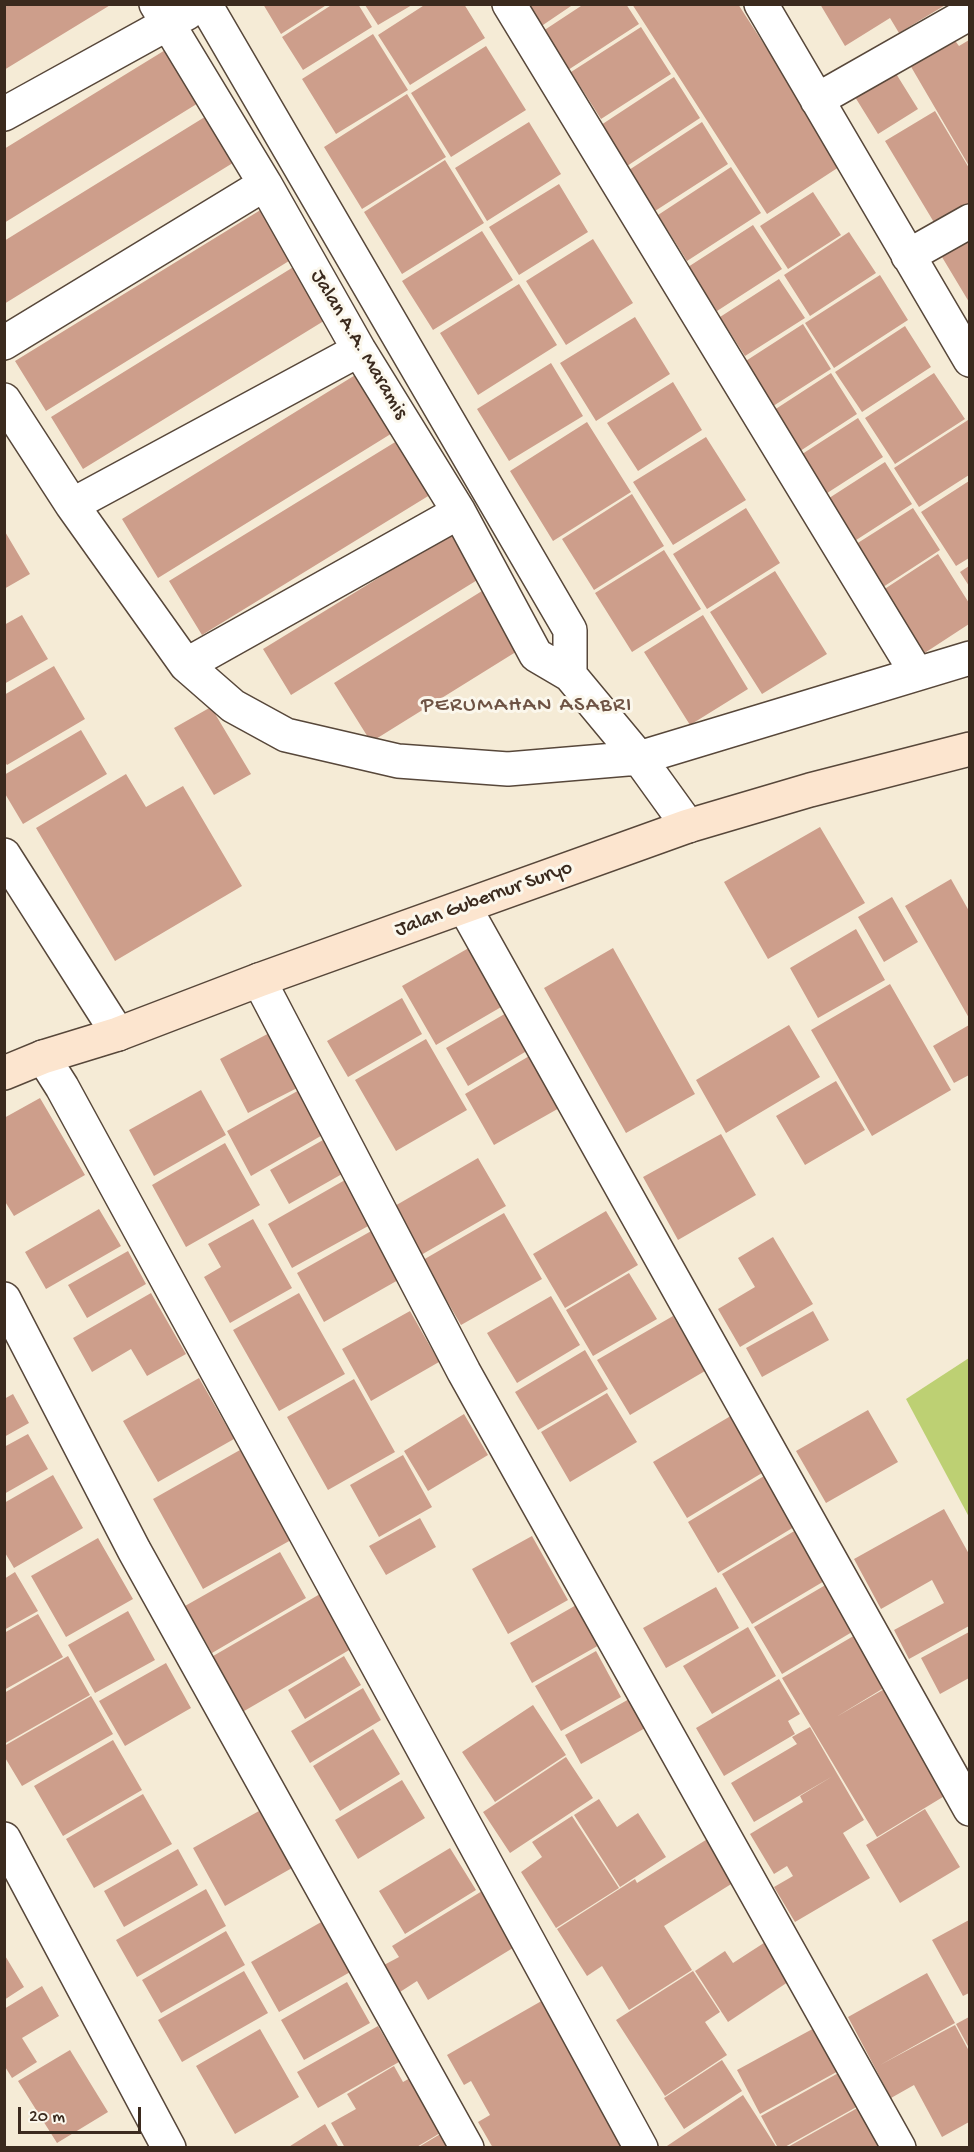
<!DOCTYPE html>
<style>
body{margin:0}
#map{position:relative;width:974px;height:2152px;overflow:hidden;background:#f5ebd6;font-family:"Gochi Hand",sans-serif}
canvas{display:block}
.frame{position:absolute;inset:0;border:6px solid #3b2a1e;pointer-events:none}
.scale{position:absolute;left:18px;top:2107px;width:123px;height:27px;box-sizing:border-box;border:3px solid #3b2a1e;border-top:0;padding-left:8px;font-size:18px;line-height:21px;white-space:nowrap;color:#3b2a1e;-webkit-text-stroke:4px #fbf7ec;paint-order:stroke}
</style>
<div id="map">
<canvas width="974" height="2152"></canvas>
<div class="frame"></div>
<div class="scale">20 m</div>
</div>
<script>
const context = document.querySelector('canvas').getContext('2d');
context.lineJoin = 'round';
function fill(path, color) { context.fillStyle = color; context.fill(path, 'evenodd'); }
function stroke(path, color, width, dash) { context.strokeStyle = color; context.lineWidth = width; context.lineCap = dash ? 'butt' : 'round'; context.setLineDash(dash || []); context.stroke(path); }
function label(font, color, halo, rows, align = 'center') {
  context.font = font + ' "Gochi Hand",sans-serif'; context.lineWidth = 6; context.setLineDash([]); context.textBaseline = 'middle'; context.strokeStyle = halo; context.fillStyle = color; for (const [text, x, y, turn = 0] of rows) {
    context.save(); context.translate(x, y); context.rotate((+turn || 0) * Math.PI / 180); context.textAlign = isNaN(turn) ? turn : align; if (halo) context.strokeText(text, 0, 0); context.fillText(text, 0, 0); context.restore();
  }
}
fill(new Path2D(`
 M969,1358V1517L906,1399Z`), '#bdd073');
fill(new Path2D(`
 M4,4H112L4,70Z
 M263,4H328L281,34Z
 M333,4H358L372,27L303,70L282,37Z
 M426,4H464L485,38L410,85L378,35Z
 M525,4H574L540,27Z
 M584,4H626L639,24L568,70L543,31Z
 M632,4H738L842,165L767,214Z
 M820,4H947L899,33L890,18L845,46Z
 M365,5H412L378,25Z
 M641,27L671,74L601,119L571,72Z
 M373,34L408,90L336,134L302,79Z
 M953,38L959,46L969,40V166L910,65Z
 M175,44L208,97L4,223V149Z
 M486,46L526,110L451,157L411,93Z
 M895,72L918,109L878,134L855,97Z
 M674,77L700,118L627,166L601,125Z
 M407,94L446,157L362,209L324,147Z
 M935,111L969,168V210L938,229L885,141Z
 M208,115L236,161L4,304V241Z
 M529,122L561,174L487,221L455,168Z
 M702,122L728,164L655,211L629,170Z
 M445,160L484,223L402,274L364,212Z
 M731,167L761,213L687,261L658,215Z
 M559,184L588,232L519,275L489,227Z
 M813,192L841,235L788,269L760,226Z
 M267,206L297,256L46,411L15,361Z
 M753,225L782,269L717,311L688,267Z
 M482,231L513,280L433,330L402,281Z
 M849,232L876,273L810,316L784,275Z
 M593,239L633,303L566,345L526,281Z
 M969,240V302L942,257Z
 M295,266L327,319L83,469L51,417Z
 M880,275L908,320L834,368L805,323Z
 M779,279L805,318L745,356L720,317Z
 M519,284L557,345L478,395L440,333Z
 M635,317L670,374L596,421L560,363Z
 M803,324L831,369L767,410L738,366Z
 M905,326L931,367L862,412L835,372Z
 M551,363L583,416L509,461L477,409Z
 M365,369L402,427L158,578L122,519Z
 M831,373L857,414L794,455L768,414Z
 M934,373L965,419L895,464L865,418Z
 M673,382L702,430L638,471L607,423Z
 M858,418L883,457L821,497L796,458Z
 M968,420L969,423V475L919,507L894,468Z
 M587,422L631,492L553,541L510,471Z
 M405,436L438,490L202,635L169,581Z
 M706,437L746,500L673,545L633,482Z
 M885,462L912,504L850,544L823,502Z
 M969,481V558L956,566L921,512Z
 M632,494L664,546L594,590L562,539Z
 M746,508L780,563L707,609L673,554Z
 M913,508L940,550L880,589L853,546Z
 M458,529L487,574L291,695L263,649Z
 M4,530L30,574L4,589Z
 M664,550L701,609L632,652L595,593Z
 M938,554L969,603V624L920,656L880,592Z
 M969,566V586L960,572Z
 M775,571L827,654L762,694L710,612Z
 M490,586L527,645L371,742L334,683Z
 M22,615L48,659L4,684V625Z
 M703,615L748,689L690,725L644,652Z
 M54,666L85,719L7,765L4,761V695Z
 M211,707L251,774L214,795L174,728Z
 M81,730L107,774L23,824L4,792V775Z
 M126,774L146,807L183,786L242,886L115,961L36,828Z
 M820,827L865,903L768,959L724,882Z
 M951,879L969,911V1018L905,906Z
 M892,897L918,942L884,962L858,917Z
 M856,929L885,980L818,1018L790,968Z
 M474,945L508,1003L436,1045L402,986Z
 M613,948L695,1094L626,1133L544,988Z
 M890,984L951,1090L872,1136L811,1030Z
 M402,998L422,1034L348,1077L327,1041Z
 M508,1012L530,1049L468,1086L446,1048Z
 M789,1025L820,1077L726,1133L696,1080Z
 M969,1025V1075L954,1083L933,1046Z
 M277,1029L305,1084L248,1113L220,1059Z
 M426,1039L467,1110L396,1151L355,1080Z
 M531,1055L561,1107L494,1145L465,1094Z
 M836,1081L865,1130L805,1165L776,1116Z
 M301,1089L326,1133L251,1176L227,1131Z
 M201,1090L226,1135L154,1176L129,1130Z
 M40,1098L85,1175L14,1216L4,1200V1118Z
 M721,1134L756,1195L678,1240L643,1177Z
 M323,1140L342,1174L289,1204L270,1170Z
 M225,1143L260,1205L186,1247L152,1185Z
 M478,1158L506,1206L421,1255L393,1207Z
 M345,1180L370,1225L292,1268L268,1224Z
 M99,1209L121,1246L46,1289L25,1252Z
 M606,1211L638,1265L565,1308L533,1254Z
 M504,1213L542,1279L461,1325L423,1260Z
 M253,1219L292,1288L230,1323L204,1277L221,1267L208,1244Z
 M373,1230L400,1279L324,1322L297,1273Z
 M773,1237L813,1304L740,1347L718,1309L755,1287L738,1258Z
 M128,1251L146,1284L87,1318L68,1285Z
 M629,1273L657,1319L593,1356L566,1310Z
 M151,1293L186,1354L147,1376L131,1349L92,1372L73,1338Z
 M299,1293L345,1374L279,1411L233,1330Z
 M551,1296L580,1345L517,1383L487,1333Z
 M410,1311L439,1362L371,1401L342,1349Z
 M813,1311L829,1340L762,1377L746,1348Z
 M673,1316L705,1371L630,1415L597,1360Z
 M585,1350L608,1389L538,1430L515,1392Z
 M199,1378L234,1439L158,1482L123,1421Z
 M354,1379L395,1452L328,1490L287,1417Z
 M607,1393L637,1442L570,1482L541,1432Z
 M13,1394L29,1423L4,1437V1399Z
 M868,1410L898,1462L826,1503L796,1451Z
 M464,1414L488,1455L428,1491L404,1451Z
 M734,1414L767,1470L687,1518L653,1462Z
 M28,1434L48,1469L4,1494V1447Z
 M240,1450L291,1540L203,1589L153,1499Z
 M403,1455L432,1507L379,1537L350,1485Z
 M769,1473L799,1524L718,1573L688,1522Z
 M53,1475L83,1528L14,1568L4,1551V1503Z
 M944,1509L969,1554V1626L909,1659L894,1630L944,1603L932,1580L881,1609L854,1559Z
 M420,1518L436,1547L386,1575L369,1546Z
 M796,1530L826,1580L752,1624L722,1574Z
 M532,1536L568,1600L508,1634L472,1569Z
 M98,1538L133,1599L66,1637L31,1576Z
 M280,1552L306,1598L212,1653L185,1606Z
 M15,1572L38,1611L4,1630V1579Z
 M834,1580L862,1626L782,1674L754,1627Z
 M716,1587L739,1628L666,1668L643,1628Z
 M320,1594L351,1649L239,1714L208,1659Z
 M578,1604L601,1644L532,1683L510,1643Z
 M128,1611L155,1660L95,1693L68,1645Z
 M38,1614L63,1657L4,1690V1633Z
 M748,1627L776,1676L712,1714L683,1666Z
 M862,1631L892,1683L836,1717L893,1684L956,1789L877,1837L782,1678Z
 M969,1632V1678L940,1694L921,1658Z
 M596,1651L621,1697L561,1731L535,1686Z
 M68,1656L90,1695L4,1744V1693Z
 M344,1656L361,1685L305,1719L288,1690Z
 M166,1663L191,1708L125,1746L99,1701Z
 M779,1679L800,1714L788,1721L795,1734L724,1776L696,1728Z
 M363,1688L381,1720L310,1763L291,1731Z
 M91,1696L113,1734L22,1786L4,1756V1746Z
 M631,1698L647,1727L581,1764L565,1735Z
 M533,1705L566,1755L495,1802L462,1752Z
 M810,1727L864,1820L843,1833L870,1878L795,1922L774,1887L793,1876L787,1866L774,1874L750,1834L803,1802L800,1796L833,1776L754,1822L731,1783L797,1744L792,1737Z
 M373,1729L400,1774L340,1811L313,1766Z
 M113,1740L142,1790L63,1836L34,1786Z
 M566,1757L593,1798L510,1853L483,1812Z
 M402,1780L425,1818L358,1859L335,1820Z
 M143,1794L172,1844L94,1888L66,1839Z
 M599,1799L617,1827L638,1813L666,1857L620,1887L574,1815Z
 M925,1809L960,1867L900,1903L866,1845Z
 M259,1811L292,1868L225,1906L193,1848Z
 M572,1816L619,1888L556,1928L521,1872L542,1857L532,1842Z
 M709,1838L736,1881L664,1926L692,1970L629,2010L602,1966L587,1976L557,1929L635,1879L637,1883Z
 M450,1848L476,1890L405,1934L379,1891Z
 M178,1849L198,1885L124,1927L104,1891Z
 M487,1888L521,1943L428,2000L417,1981L400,1992L384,1965L399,1957L392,1946Z
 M206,1889L226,1926L137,1977L116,1940Z
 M969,1920V1993L963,1996L932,1940Z
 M323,1921L352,1971L279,2012L251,1962Z
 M226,1931L245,1965L161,2013L142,1980Z
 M770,1939L794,1978L728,2022L695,1971L725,1951L733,1963Z
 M4,1954L24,1987L4,2000Z
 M244,1971L268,2013L182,2062L158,2020Z
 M693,1971L720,2012L705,2022L727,2055L665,2096L616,2020Z
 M927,1973L955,2023L880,2065L955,2025L969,2051V2122L942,2137L914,2085L891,2098L848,2017Z
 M347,1982L370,2023L304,2060L281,2020Z
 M42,1986L59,2016L22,2038L37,2062L12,2078L4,2065V2009Z
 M545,1999L626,2145L622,2148H493L478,2122L490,2115L471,2081L464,2085L447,2055Z
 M969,2017V2048L956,2024Z
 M378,2026L399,2062L318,2108L297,2072Z
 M818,2026L842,2069L760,2114L737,2070Z
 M260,2029L299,2097L235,2134L196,2066Z
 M70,2050L108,2112L57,2143L18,2081Z
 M722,2060L742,2091L684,2129L664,2098Z
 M394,2066L403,2082L421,2072L452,2126L415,2148H345L331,2123L356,2109L347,2094Z
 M842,2071L860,2105L783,2148H778L761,2116Z
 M743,2095L777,2148H664Z
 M861,2106L884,2148H786Z
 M325,2124L339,2148H287Z
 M452,2127L464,2148H417Z`), '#cd9e8b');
const street = new Path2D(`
 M156,4L265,184L359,350L459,512L536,655L570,675L639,758L688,826
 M205,4L570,630V675
 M509,4L917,674
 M761,4L970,360
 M817,100L970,13
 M4,114L187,13
 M908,256L970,221
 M4,343L265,184
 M4,400L72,505L186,665L233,706L286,735L398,761L508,769L639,758L970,658
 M72,505L359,350
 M186,665L459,512
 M4,855L118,1034
 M465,908L970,1809
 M259,980L464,1372L899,2148
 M43,1057L62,1087L641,2148
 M4,1299L134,1550L467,2148
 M4,1839L169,2148`);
const secondary = new Path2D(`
 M4,1073L43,1057L118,1034L259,980L688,826L810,790L970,749`);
stroke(street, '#57473a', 36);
stroke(secondary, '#57473a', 36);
stroke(street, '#fff', 33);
stroke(secondary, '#fce5cf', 33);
label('21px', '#3b2a1e', '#fbf7ec', [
 ["Jalan A.A. Maramis",358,345,59],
 ["Jalan Gubernur Suryo",484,900,-20]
]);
context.letterSpacing = '1.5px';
label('22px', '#6e5344', '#fbf7ec', [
 ["PERUMAHAN ASABRI",527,707]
]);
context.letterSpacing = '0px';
</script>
